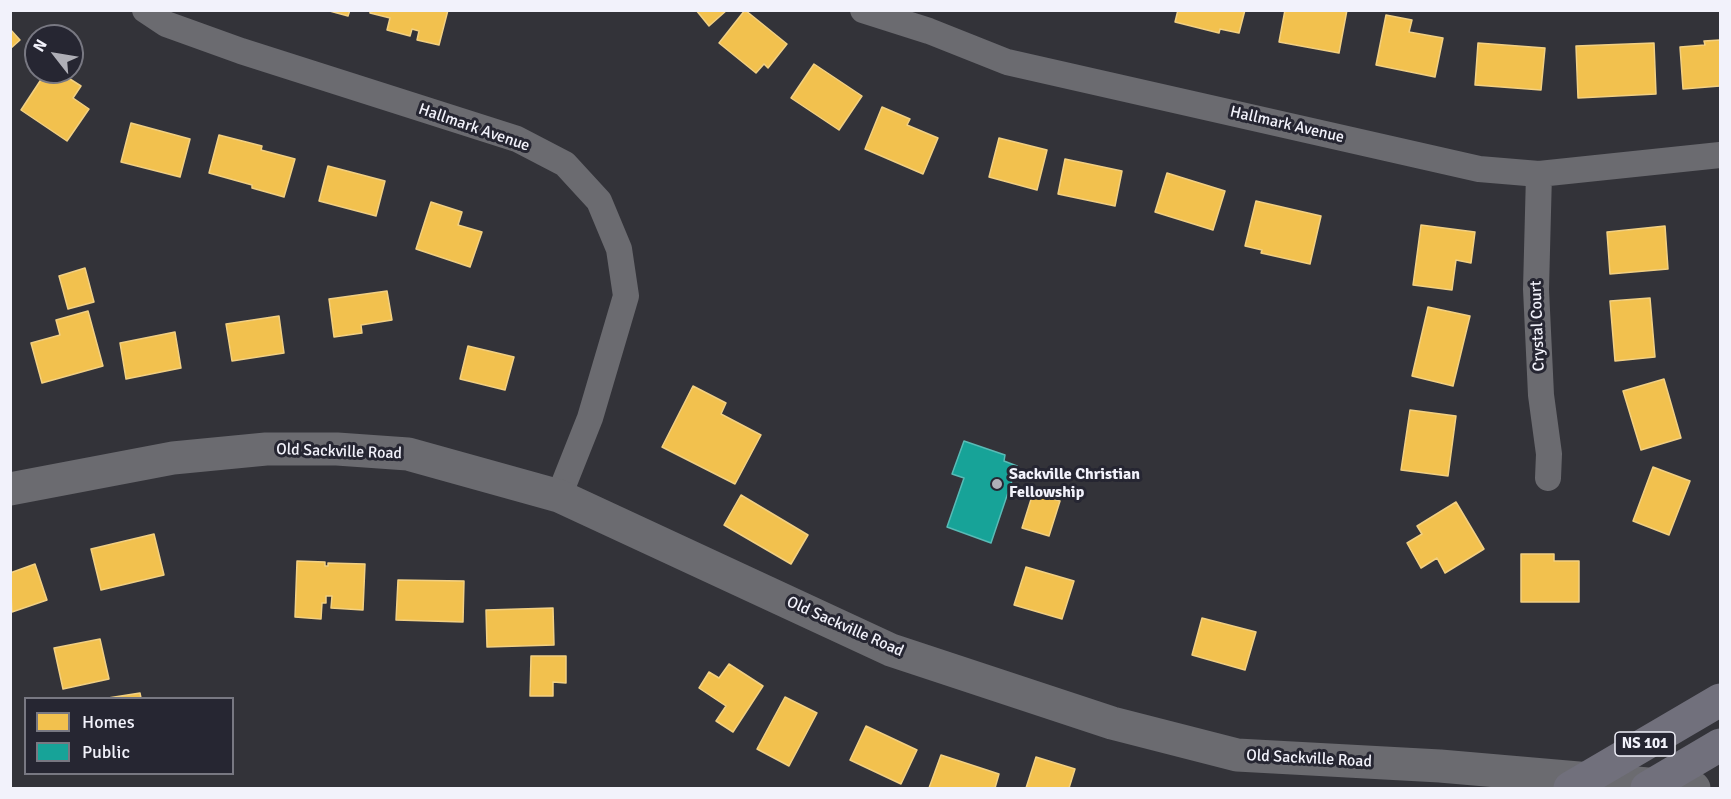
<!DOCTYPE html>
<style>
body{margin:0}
#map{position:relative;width:1731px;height:799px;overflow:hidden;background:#333339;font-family:Signika,sans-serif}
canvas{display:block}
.frame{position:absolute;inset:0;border:12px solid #f2f2fb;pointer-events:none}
.legend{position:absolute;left:24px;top:697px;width:210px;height:78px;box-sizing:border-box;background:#262632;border:2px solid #787882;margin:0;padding:8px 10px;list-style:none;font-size:18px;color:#f2f2fb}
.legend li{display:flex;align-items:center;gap:12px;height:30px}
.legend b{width:30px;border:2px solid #787882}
.north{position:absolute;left:24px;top:24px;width:60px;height:60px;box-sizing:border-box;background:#262632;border:2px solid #787882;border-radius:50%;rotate:301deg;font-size:16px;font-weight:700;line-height:24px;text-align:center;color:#f2f2fb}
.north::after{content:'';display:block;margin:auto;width:21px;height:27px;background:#afafb7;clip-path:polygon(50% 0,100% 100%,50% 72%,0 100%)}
</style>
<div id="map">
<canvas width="1731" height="799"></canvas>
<div class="frame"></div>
<ul class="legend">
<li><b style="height:16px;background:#f2c14e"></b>Homes</li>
<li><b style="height:16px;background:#17a398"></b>Public</li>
</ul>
<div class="north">N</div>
</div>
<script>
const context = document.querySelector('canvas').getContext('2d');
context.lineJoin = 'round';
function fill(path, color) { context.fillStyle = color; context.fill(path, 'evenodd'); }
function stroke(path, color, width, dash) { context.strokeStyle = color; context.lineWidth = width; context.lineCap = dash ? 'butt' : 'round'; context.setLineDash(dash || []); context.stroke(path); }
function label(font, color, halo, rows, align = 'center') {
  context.font = font + ' Signika,sans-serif'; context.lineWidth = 6; context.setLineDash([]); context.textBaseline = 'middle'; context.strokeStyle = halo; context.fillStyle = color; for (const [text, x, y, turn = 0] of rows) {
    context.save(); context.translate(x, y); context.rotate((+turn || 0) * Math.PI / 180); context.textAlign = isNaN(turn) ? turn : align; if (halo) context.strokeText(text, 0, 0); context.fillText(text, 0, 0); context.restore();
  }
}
const homes = new Path2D(`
 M326,10H350L348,16Z
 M370,10H448L439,45L417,40L419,31L412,29L410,36L387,30L390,18L370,13Z
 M696,10H727L709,26Z
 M745,10L787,44L768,68L764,64L756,73L719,43Z
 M1178,10H1245L1239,33L1220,29L1219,33L1175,22Z
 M1285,10H1347L1339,53L1279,42Z
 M1386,15L1412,20L1409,32L1443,38L1435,77L1376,65Z
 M10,29L20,40L10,49Z
 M1720,40V86L1683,89L1680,47L1705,45L1704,41Z
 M1478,43L1545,48L1541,90L1475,85Z
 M1654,43L1656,94L1578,98L1576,46Z
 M814,64L862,96L839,130L791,98Z
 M46,72H59L81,86L73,98L89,109L67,141L21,110Z
 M882,107L910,119L907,125L938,138L923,174L865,149Z
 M131,123L190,139L180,177L121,162Z
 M219,135L262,146L261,150L295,159L284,197L252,188V185L209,173Z
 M999,138L1047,150L1037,190L989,177Z
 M1065,159L1122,171L1115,206L1058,194Z
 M328,166L385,181L376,216L319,201Z
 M1167,173L1225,191L1213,230L1155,212Z
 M1256,201L1321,216L1310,264L1261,253L1262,250L1245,246Z
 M431,202L462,212L458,225L482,232L470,267L416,249Z
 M1421,225L1475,232L1471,263L1456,260L1452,290L1413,285Z
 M1665,226L1668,269L1610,274L1607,232Z
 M85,268L94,302L68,309L59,276Z
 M387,291L392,320L361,325L362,333L334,337L329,299Z
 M1650,298L1655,357L1615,361L1610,301Z
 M1428,307L1470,316L1453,386L1412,376Z
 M88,311L103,366L42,383L31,343L60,335L56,320Z
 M279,316L284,353L232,361L226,324Z
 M175,332L181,368L126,379L120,343Z
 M468,346L514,357L505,390L460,379Z
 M1664,379L1681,438L1641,450L1623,391Z
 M693,386L726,403L721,414L761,435L735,484L662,447Z
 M1410,410L1456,416L1448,476L1401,470Z
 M1653,467L1690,481L1669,535L1633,521Z
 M1033,493L1060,501L1049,536L1022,528Z
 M741,495L808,535L791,564L724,525Z
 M1456,502L1484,549L1445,573L1437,558L1421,568L1407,543L1422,534L1417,526Z
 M154,534L164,575L101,590L91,549Z
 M1521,554H1554V561H1579V602H1521Z
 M297,561L325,562V566H328V563L365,564L363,610L331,608L332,596H326V603H322L321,619L295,617Z
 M35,564L47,600L12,612L10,573Z
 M1026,567L1074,581L1062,619L1014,605Z
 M398,580L464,581L463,622L396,620Z
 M553,608L554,645L487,647L486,610Z
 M1202,618L1256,632L1245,670L1192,655Z
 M100,639L109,679L63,689L54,648Z
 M531,656H566V683L553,682V696H530Z
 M729,664L763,686L733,732L716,721L726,706L699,688L709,672L719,678Z
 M140,693L141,698H108Z
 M785,697L817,713L789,766L757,749Z
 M866,726L917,750L901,784L850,760Z
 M941,755L999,774L995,788H929Z
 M1036,757L1075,769L1069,788H1026Z`);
fill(homes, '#f2c14e');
stroke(homes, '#f2d082', 1.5);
const public = new Path2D(`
 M964,441L1005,455L1004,461L1017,466L991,543L947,527L964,478L952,474Z`);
fill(public, '#17a398');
stroke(public, '#59bbb6', 1.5);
stroke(new Path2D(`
 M145,10L166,24L241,51L517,139L565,164L599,201L619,249L626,296L590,418L559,496
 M863,10L929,31L1007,62L1479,169L1539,174L1720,155
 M1539,174L1536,289L1541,395L1549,454L1548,478`), '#6b6b70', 26);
stroke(new Path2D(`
 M10,489L173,458L266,449H337L408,454L559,496L891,650L1112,723L1237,755L1440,766L1694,788`), '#6b6b70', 33);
stroke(new Path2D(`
 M1570,788L1720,700
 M1647,788L1720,745`), '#71707c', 33);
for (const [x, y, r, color] of [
 [997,484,6,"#afafb7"]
]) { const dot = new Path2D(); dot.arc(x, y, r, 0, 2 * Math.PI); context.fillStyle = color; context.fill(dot); stroke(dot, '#262632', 2); }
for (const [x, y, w] of [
 [1645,744,60]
]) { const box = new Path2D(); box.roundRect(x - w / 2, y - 12, w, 24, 4.5); context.fillStyle = '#262632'; context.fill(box); stroke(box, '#f2f2fb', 1.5); }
label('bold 15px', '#f2f2fb', null, [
 ["NS 101",1645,744]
]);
label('16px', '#f2f2fb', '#262632', [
 ["Hallmark Avenue",1287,125,13],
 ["Hallmark Avenue",474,128,19],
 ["Crystal Court",1538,326,-92],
 ["Old Sackville Road",339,452,2],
 ["Old Sackville Road",845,627,24],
 ["Old Sackville Road",1309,759,3]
]);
label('bold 16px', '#f2f2fb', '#262632', [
 ["Sackville Christian",1009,475],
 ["Fellowship",1009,493]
], 'left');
</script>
